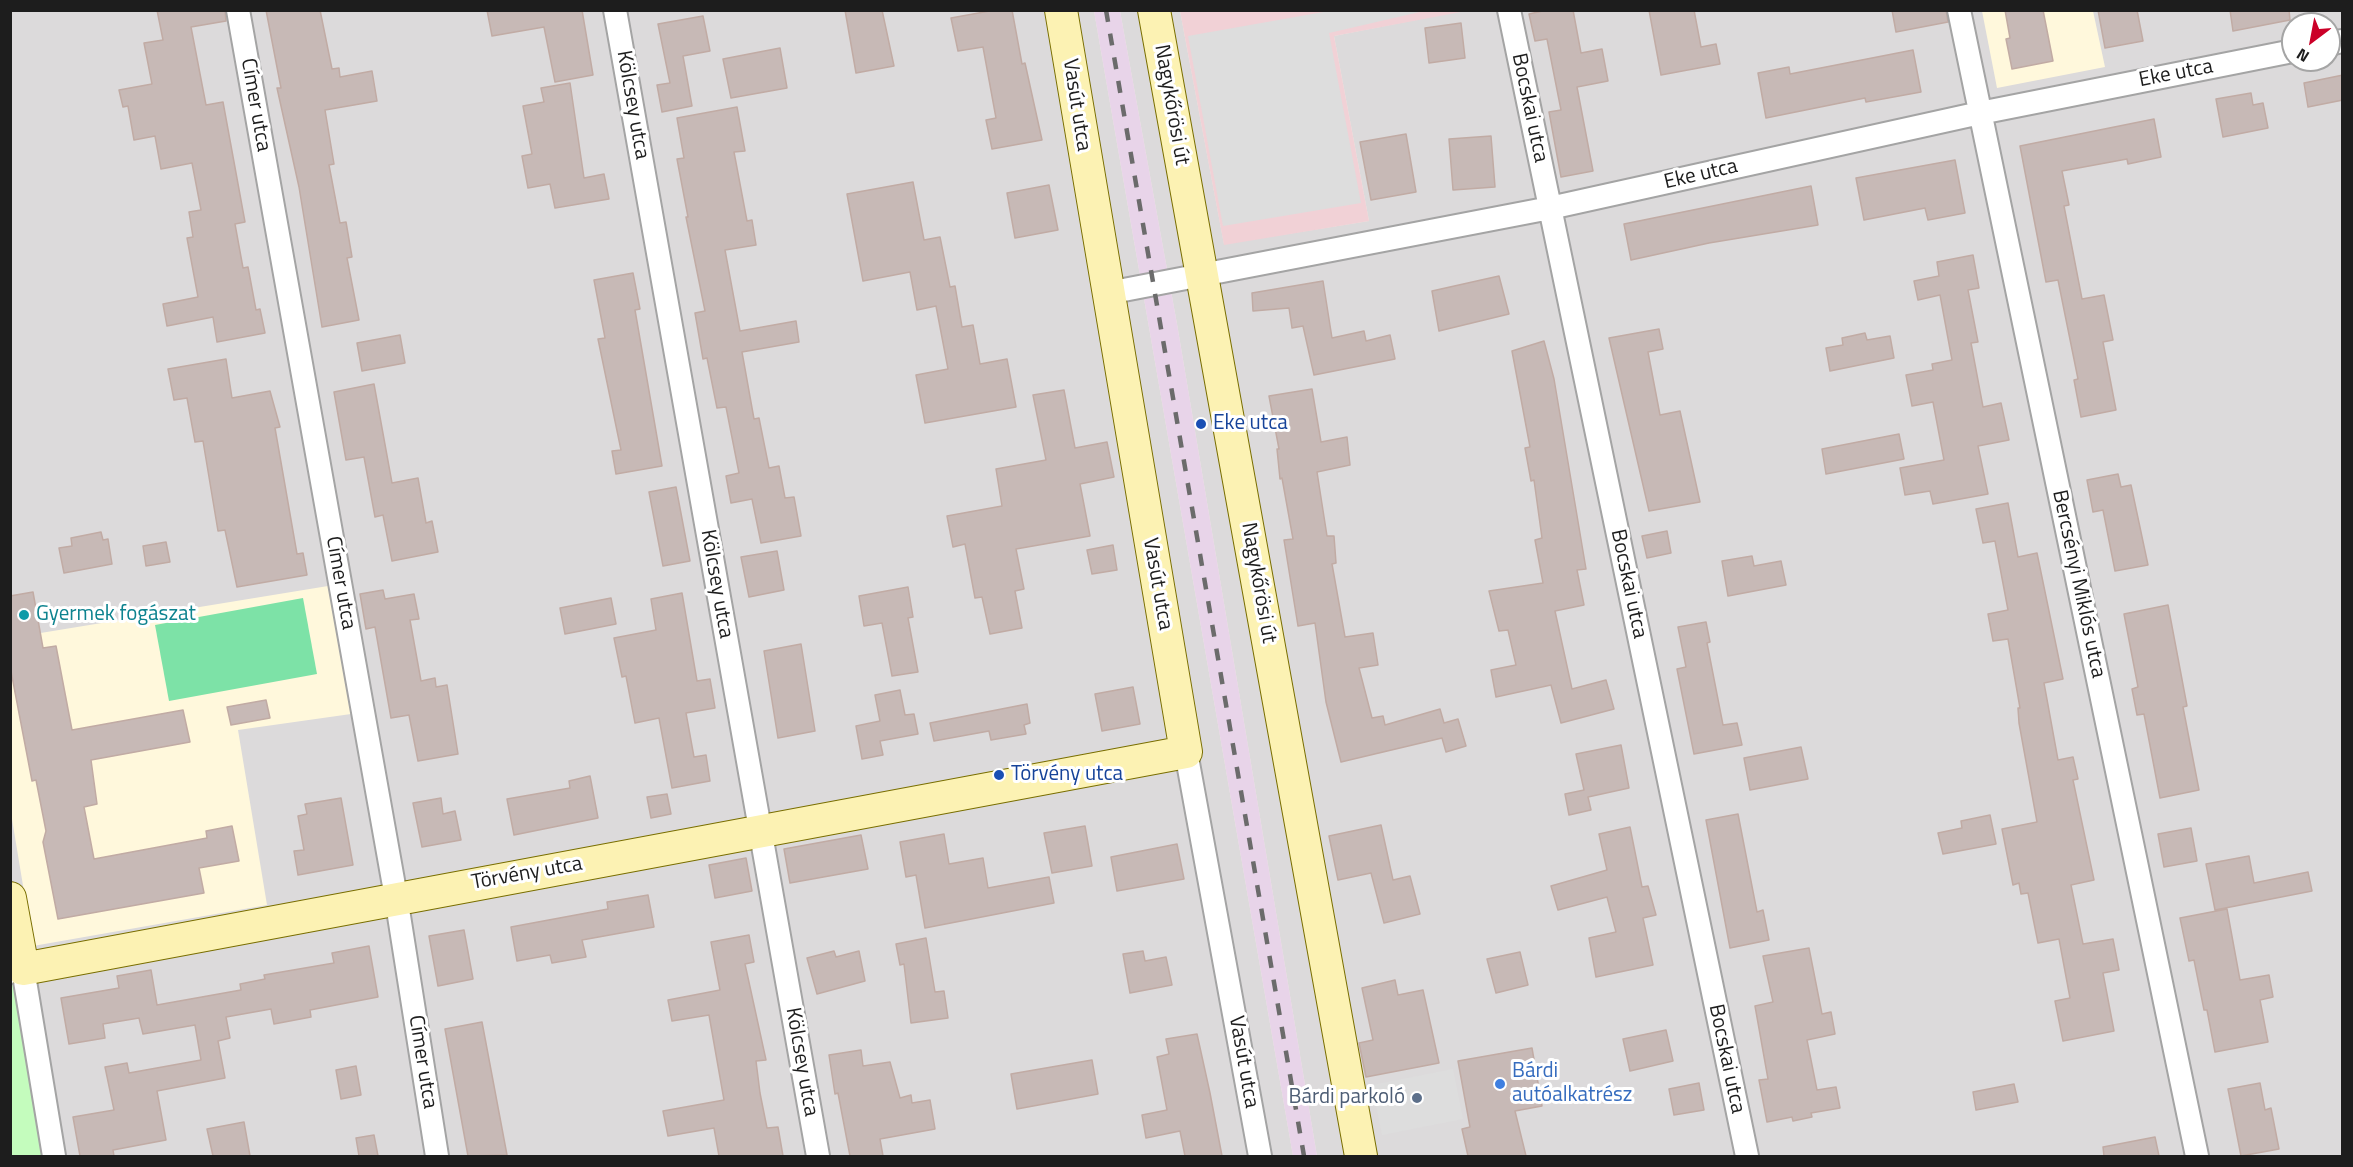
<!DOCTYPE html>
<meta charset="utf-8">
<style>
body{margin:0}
#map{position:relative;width:2353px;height:1167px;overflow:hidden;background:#efe9e3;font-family:"Titillium Web",sans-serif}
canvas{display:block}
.frame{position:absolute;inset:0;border:12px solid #1d1d1d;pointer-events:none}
.north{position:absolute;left:2281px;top:12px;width:60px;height:60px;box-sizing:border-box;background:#fff;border:2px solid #a5a5a5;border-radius:50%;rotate:212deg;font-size:16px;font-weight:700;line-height:24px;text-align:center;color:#1d1d1d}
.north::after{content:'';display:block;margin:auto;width:21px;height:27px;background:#cb0028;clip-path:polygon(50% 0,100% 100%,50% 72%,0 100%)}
</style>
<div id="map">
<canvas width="2353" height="1167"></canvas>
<div class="frame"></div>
<div class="north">N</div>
</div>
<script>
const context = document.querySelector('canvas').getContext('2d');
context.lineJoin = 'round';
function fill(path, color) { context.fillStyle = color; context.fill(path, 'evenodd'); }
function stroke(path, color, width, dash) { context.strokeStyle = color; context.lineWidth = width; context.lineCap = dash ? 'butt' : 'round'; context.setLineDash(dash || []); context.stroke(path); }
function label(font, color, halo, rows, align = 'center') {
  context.font = font + ' "Titillium Web",sans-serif'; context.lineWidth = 6; context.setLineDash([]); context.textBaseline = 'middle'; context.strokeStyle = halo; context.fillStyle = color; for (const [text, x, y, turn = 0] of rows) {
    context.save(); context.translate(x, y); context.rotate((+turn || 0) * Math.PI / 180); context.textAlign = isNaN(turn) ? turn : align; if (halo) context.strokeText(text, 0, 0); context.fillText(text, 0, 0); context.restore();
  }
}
fill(new Path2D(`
 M1466,10L2342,11V1156H1317L1177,324L1120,11H1180L1224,244L1369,221L1334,36ZM2293,24H2329V60H2293Z
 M10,11H1094L1293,1156H11Z`), '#dcdadb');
fill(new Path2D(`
 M1180,11H1466L1334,36L1369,221L1224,245Z`), '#f1d1d6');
fill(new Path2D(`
 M1094,11H1120L1177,324L1317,1156H1293Z`), '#e8d4e9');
fill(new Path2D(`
 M1982,11H2093L2105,67L1997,88Z
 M328,586L351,714L238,730L267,905L33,946L11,813L10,638Z`), '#fff8dc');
fill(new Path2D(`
 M23,969L54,1156H11V972Z`), '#c4fcbd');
fill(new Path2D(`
 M303,598L317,674L169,701L155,625Z`), '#7de2a7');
fill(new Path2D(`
 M1329,11H1424L1329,33L1361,203L1223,226L1188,36Z
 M1453,1069L1463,1119L1382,1135L1372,1085Z`), '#ddd');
const building = new Path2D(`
 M157,10H225L226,21L191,27L206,105L223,102L245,222L235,224L243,268L248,267L256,310L260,309L265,333L217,342L213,317L167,326L163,304L198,297L187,238L193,237L189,212L201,210L192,163L161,169L155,136L134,140L128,106L123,107L119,90L152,84L144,43L163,40Z
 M266,10H320L332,69L339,68L340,77L372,71L377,101L325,110L334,164L329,165L340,223L346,222L352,257L347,258L359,320L322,327L299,187L277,88H281Z
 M487,10H582L593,75L555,82L544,27L492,36Z
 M845,10H882L894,66L856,73Z
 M995,10H1012L1022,64L1025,63L1042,140L992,149L986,120L996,118L983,47L958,51L951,18Z
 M1547,10H1573L1581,53L1602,49L1608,81L1577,87L1593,171L1561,177L1549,112L1561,110L1547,39L1535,41L1529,14Z
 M1649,10H1694L1701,47L1716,44L1720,64L1661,75Z
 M1892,10H1946L1948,22L1896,32Z
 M2005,10H2043L2053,61L2012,69L2006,39L2010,38Z
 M2098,10H2137L2143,41L2105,48Z
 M2230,10H2289L2290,20L2233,31Z
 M703,16L710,51L683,56L692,106L662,112L657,85L670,83L658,24Z
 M1461,23L1465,58L1429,63L1425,28Z
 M780,48L787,88L731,98L723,59Z
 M1913,50L1921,92L1866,102L1865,98L1766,118L1758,73L1789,67L1790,74Z
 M2343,75V100L2308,107L2304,83Z
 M570,83L584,178L604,174L609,199L555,208L550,184L528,188L522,156L532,154L523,106L544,102L541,88Z
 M2251,93L2253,105L2263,103L2268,128L2223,137L2216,99Z
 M737,107L745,151L734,152L747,221L752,220L756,245L725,250L740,331L796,321L799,342L742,352L754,419L759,418L769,468L779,466L785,498L794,497L801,536L761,543L752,499L731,503L726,476L739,473L726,407L717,408L707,358L703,359L695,313L705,311L686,217H688L677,159L684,158L677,118Z
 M2154,119L2161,157L2128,164L2127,159L2062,171L2069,205L2064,206L2082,299L2104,295L2113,340L2103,342L2116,410L2081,417L2074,380L2078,379L2058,280L2046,282L2020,146Z
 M1406,134L1416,192L1371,200L1360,142Z
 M1491,136L1495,187L1453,190L1449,139Z
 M1955,160L1965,213L1928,220L1925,208L1864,220L1856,178Z
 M913,182L924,240L940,237L950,287L955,286L962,327L973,325L980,364L1007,359L1016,407L925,423L916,375L948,369L936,306L917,310L910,272L863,281L847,194Z
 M1049,185L1058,230L1015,238L1007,193Z
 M1811,186L1818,225L1709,243L1631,260L1624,224Z
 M1973,255L1979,288L1968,290L1978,342L1971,343L1983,407L2001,403L2009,440L1978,446L1988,494L1933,504L1930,491L1905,495L1900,468L1944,460L1933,402L1912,406L1906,375L1933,370L1932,364L1952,360L1940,295L1918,300L1914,281L1939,276L1937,262Z
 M633,273L640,309L635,310L662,466L616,474L612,451L621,450L598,339L605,338L594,280Z
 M1499,276L1509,314L1439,331L1432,291Z
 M1323,281L1332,338L1364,331L1366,341L1390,335L1395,359L1314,375L1303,326L1292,328L1289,308L1253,311L1252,293Z
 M1659,329L1663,349L1648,352L1660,415L1680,411L1700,502L1649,511L1609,338Z
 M1865,333L1867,340L1890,336L1894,358L1830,371L1826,348L1843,345L1842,338Z
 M400,335L405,363L362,371L357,343Z
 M1544,341L1554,379L1586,569L1577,570L1584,605L1555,611L1572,689L1606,680L1614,709L1561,723L1551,685L1496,697L1491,670L1516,665L1508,630L1499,631L1489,591L1543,583L1535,540L1542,538L1534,480L1531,481L1525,448L1530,447L1512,351Z
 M226,359L232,398L270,391L280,427L275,428L297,554L303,553L307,575L237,587L225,530L218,531L203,441L195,442L187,398L174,400L168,369Z
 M374,384L392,483L418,478L426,523L432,521L438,552L392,561L383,515L375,517L364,457L346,460L334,392Z
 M1312,389L1321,442L1347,437L1350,465L1317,472L1327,536H1334L1336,563L1332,564L1345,637L1373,633L1378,665L1359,668L1372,718L1383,716L1385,725L1440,709L1444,723L1458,719L1466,746L1446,752L1442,738L1341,762L1326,702L1315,623L1298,626L1284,540L1293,539L1282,478L1280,479L1277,449H1279L1269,396Z
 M1064,390L1075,448L1107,442L1114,477L1080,484L1090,536L1016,549L1024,589L1015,591L1022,628L990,634L982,597L975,598L965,544L953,547L947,516L1002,506L996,469L1046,460L1033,395Z
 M1899,434L1904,459L1826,474L1822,449Z
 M2118,474L2121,487L2131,485L2148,565L2115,571L2103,510L2093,512L2087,480Z
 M676,487L690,561L663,566L649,492Z
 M2008,503L2018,557L2037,553L2063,679L2044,683L2058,760L2073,757L2078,779L2073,780L2094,880L2071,885L2083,944L2113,939L2119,970L2103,973L2114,1031L2063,1041L2055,1001L2070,998L2059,939L2038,943L2028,893L2021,894L2019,883L2013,885L2002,829L2037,822L2019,723L2018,708H2020L2008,639L1993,641L1988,614L2008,610L1995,541L1983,543L1976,509Z
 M1667,531L1671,553L1647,558L1642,536Z
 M101,532L103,540L108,539L112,564L64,573L59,548L72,546L71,538Z
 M166,542L170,562L146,566L143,546Z
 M1113,545L1117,570L1092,574L1087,550Z
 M777,551L784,590L749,597L741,557Z
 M1752,556L1754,566L1781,561L1786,585L1728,596L1722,561Z
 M908,587L913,617L908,618L918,672L892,676L882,623L864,626L859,596Z
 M383,590L385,599L414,594L419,619L410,620L421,681L435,678L436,687L447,685L458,754L418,761L409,715L391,718L375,627L366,629L360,594Z
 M33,592L43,648L56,646L72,730L183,710L190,742L91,760L97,804L84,807L94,859L207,838L206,831L232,826L239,861L199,868L204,893L58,919L43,842L46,831L36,780L32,781L10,666V596Z
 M682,593L697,681L710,679L715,708L686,713L694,757L706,755L710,781L672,788L659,718L635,723L626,676L622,677L614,638L656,630L651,599Z
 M611,598L616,624L565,634L560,608Z
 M2168,605L2187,706L2183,707L2199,790L2160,798L2144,714L2137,715L2132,689L2138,687L2124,614Z
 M1706,622L1710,642L1707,643L1723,725L1737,723L1742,745L1694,754L1677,669L1686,667L1678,627Z
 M801,644L815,731L778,738L764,651Z
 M1133,687L1140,724L1102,731L1095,694Z
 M900,690L905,715L914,714L918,734L880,741L883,755L862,759L856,726L880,721L875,695Z
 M266,700L270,718L231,725L227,707Z
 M1027,704L1030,723L1024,725L1026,734L991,740L989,731L934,741L930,723Z
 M1621,745L1629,788L1588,797L1591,810L1569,815L1565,794L1584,790L1576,754Z
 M1801,747L1808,779L1750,790L1744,758Z
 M590,776L598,818L514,835L507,799L570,788L569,781Z
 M667,794L671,814L651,818L647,797Z
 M341,798L353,865L298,875L294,851L304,850L298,816L307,814L305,804Z
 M441,798L443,814L455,811L461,840L422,847L413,803Z
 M1738,814L1757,912L1763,910L1769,940L1730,948L1706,820Z
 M1990,815L1996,844L1943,854L1938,833L1962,828L1961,821Z
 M1381,825L1393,880L1410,876L1420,914L1384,923L1371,873L1338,880L1329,836Z
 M1085,826L1092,866L1052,873L1044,833Z
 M1630,827L1642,887L1648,886L1656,915L1643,918L1653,965L1596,977L1589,938L1616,932L1607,897L1558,910L1551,886L1607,870L1599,834Z
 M2191,828L2197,861L2164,867L2158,834Z
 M944,834L949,864L983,858L988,888L1049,877L1054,903L925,928L916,875L906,877L900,842Z
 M861,835L868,869L790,883L784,849Z
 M1177,844L1184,879L1117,891L1111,857Z
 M2249,856L2254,883L2308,872L2312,891L2215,910L2206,864Z
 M746,858L752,891L715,898L709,865Z
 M648,895L654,927L582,940L586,957L552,963L550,955L517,961L511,927L608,909L607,902Z
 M2227,909L2240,980L2269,975L2273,997L2260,1000L2268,1042L2215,1052L2207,1010H2204L2194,960L2189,961L2180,918Z
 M464,930L473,979L438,986L429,936Z
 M749,935L754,962L745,964L766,1060L756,1061L760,1093L767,1128L778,1127L783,1156H719L714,1128L668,1136L663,1111L724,1100L709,1015L672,1021L668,1000L720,990L711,942Z
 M926,938L935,992L944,991L948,1018L911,1023L904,964L900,965L896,944Z
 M369,946L378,997L310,1010L311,1017L274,1024L271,1009L226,1017L230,1038L218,1041L225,1078L157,1091L166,1140L113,1150L114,1156H80L73,1117L114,1110L105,1067L127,1063L129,1073L201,1060L195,1025L143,1034L139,1018L103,1024L105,1038L69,1044L61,998L119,988L117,976L151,970L157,1005L241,990L240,984L265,979L264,975L334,963L332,953Z
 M1809,948L1822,1014L1831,1012L1835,1034L1807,1040L1817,1090L1836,1087L1840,1108L1811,1113L1812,1117L1793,1121L1792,1117L1767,1122L1759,1080L1768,1079L1755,1006L1773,1002L1763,956Z
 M834,951L836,957L859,951L865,981L817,994L807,958Z
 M1143,951L1145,961L1166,957L1172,985L1130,993L1123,954Z
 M1520,952L1528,985L1496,993L1487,959Z
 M1395,980L1398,995L1423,990L1439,1063L1366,1077L1359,1043L1373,1040L1362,988Z
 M482,1022L507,1155L468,1156L445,1029Z
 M1666,1030L1673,1061L1630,1071L1623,1039Z
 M1197,1034L1210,1093L1222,1156H1185L1180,1131L1146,1138L1142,1115L1167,1110L1157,1057L1169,1054L1166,1039Z
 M1532,1048L1542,1106L1515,1111L1526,1156H1468L1462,1129L1470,1127L1458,1061Z
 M861,1050L863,1066L890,1062L900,1098L911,1095L912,1103L930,1100L935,1129L880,1139L883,1156H850L838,1093L835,1094L829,1055Z
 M1092,1060L1098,1094L1017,1109L1011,1074Z
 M356,1066L361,1095L341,1099L336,1070Z
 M1699,1083L1704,1110L1674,1115L1669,1089Z
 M2260,1083L2265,1110L2271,1108L2279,1149L2241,1156L2228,1089Z
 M2014,1084L2018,1102L1976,1110L1973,1092Z
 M244,1122L250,1156H213L207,1129Z
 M374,1135L378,1156H359L356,1138Z
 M2155,1137L2159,1156H2104L2103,1147Z`);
fill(building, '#c7b9b6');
stroke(building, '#c1aba4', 1.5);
const street = new Path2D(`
 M238,10L396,897L437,1156
 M615,10L818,1156
 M1509,10L1747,1156
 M1959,10L2197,1156
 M2329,44L2342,41
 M1108,293L1550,208L1980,113L2293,51
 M1186,752L1260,1156
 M10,972L23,969L54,1156`);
const secondary = new Path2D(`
 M1154,10L1361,1156
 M10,898L23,969C410,895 799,826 1186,752L1061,10`);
stroke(street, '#a4a4a4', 26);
stroke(secondary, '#796e00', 34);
stroke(street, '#fff', 22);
stroke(secondary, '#fcf2b3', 32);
stroke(new Path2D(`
 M1106,10L1304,1156`), '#6b6b6b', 4.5, [12, 12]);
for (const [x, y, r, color] of [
 [1201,424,6,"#1a4fb4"],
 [24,615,6,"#0f9aa8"],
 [999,775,6,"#1a4fb4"],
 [1500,1084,6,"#3f7fe0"],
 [1417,1098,6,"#5c6f8a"]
]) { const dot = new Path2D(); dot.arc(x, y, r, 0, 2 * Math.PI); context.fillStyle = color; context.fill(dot); stroke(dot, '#fff', 2); }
label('21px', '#1d1d1d', '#fff', [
 ["Eke utca",2176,74,-11],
 ["Címer utca",255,105,80],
 ["Kölcsey utca",632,105,80],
 ["Vasút utca",1076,105,81],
 ["Nagykőrösi út",1171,105,80],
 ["Bocskai utca",1529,108,78],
 ["Eke utca",1701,175,-13],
 ["Címer utca",340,583,80],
 ["Nagykőrösi út",1258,583,80],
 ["Kölcsey utca",716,584,80],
 ["Vasút utca",1157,584,80],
 ["Bocskai utca",1628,584,78],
 ["Bercsényi Miklós utca",2078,584,78],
 ["Törvény utca",527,874,-10],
 ["Bocskai utca",1726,1059,78],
 ["Címer utca",422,1062,81],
 ["Kölcsey utca",801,1062,80],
 ["Vasút utca",1243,1062,80]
]);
label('21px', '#164399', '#fff', [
 ["Eke utca",1213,424],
 ["Törvény utca",1011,775]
], 'left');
label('21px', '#0d838f', '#fff', [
 ["Gyermek fogászat",36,615]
], 'left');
label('21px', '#366cbe', '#fff', [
 ["Bárdi",1512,1072],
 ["autóalkatrész",1512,1096]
], 'left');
label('21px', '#4e5e75', '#fff', [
 ["Bárdi parkoló",1405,1098]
], 'right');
</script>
